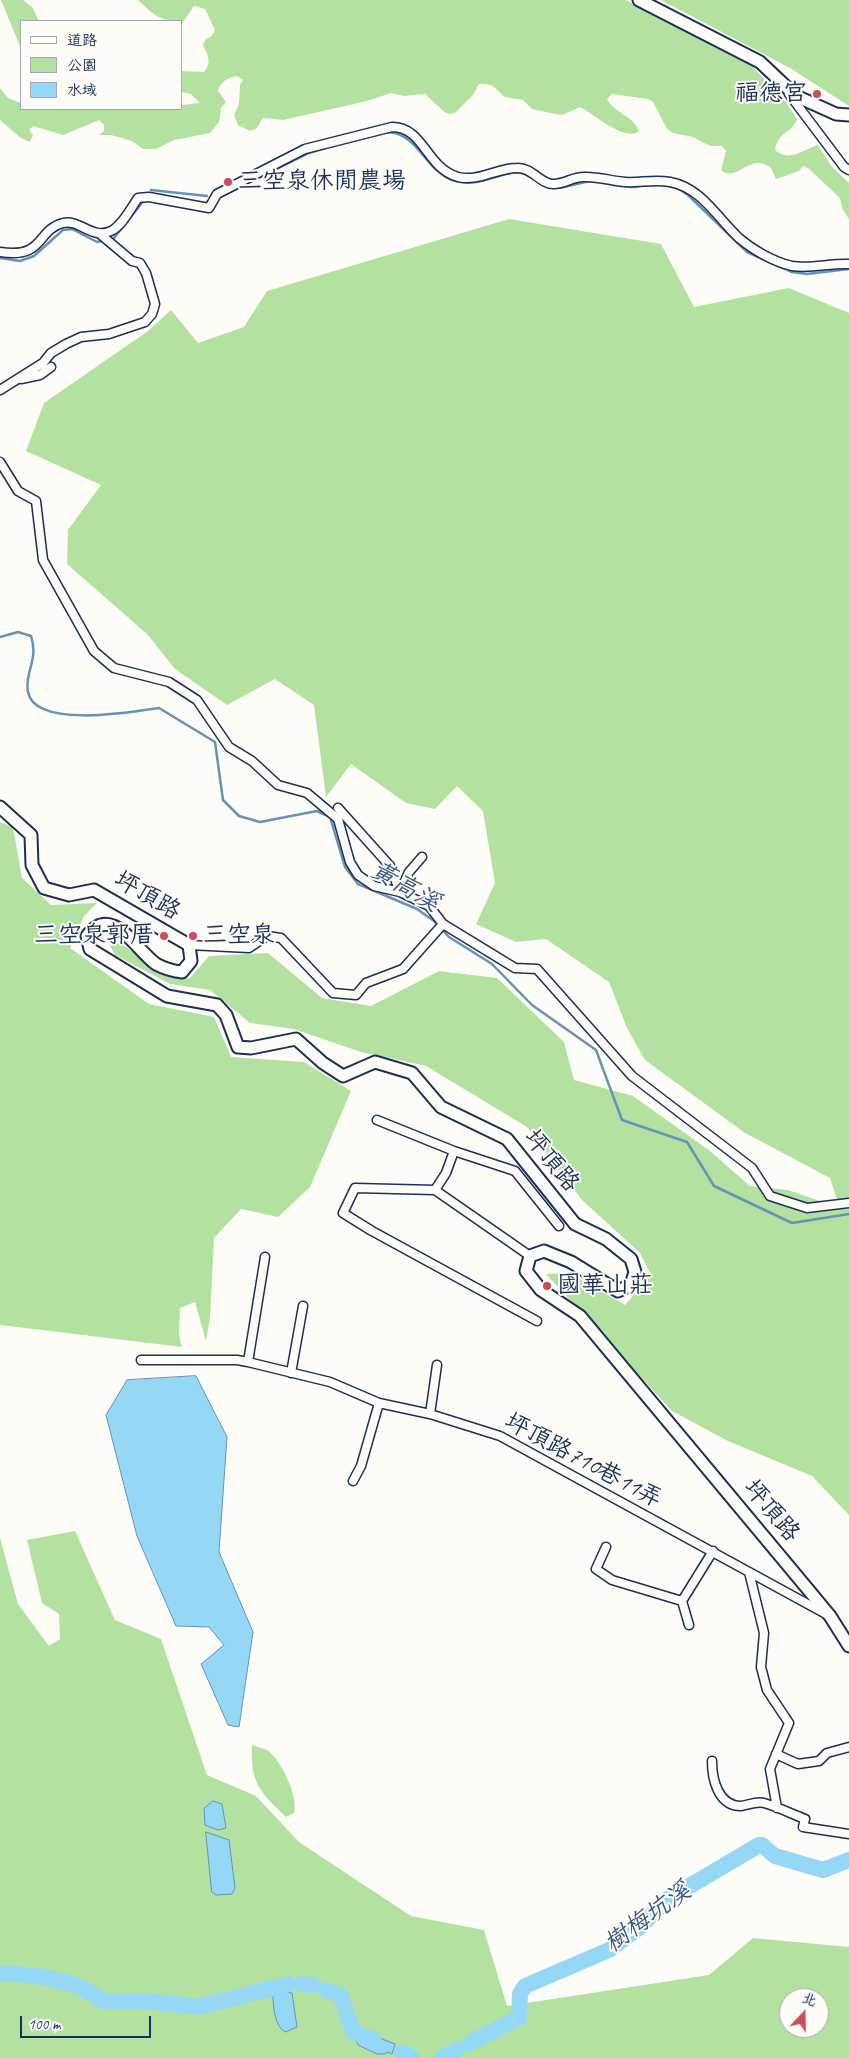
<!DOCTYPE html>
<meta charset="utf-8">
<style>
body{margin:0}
#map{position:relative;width:849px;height:2058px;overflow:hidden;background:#fdfcf7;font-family:Caveat,"LXGW WenKai TC",sans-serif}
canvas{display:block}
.legend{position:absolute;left:20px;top:20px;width:162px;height:90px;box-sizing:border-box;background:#fdfcf7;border:1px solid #a3aaba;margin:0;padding:6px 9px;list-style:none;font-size:15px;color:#1b2f5e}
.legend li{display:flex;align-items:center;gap:10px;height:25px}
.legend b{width:25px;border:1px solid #a3aaba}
.north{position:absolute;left:779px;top:1988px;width:50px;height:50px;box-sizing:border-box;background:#fdfcf7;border:1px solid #a3aaba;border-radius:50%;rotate:21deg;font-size:14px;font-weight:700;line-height:20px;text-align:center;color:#1b2f5e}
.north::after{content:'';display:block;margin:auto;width:18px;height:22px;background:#d1495b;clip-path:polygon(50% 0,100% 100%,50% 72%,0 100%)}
.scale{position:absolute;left:20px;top:2016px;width:131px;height:22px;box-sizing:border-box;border:2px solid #1b2f5e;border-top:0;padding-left:6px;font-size:15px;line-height:18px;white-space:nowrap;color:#1b2f5e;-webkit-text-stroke:4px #fdfcf7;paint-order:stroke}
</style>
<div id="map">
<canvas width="849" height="2058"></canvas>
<ul class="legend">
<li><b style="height:6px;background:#fdfcf7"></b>道路</li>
<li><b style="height:14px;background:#b3e2a0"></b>公園</li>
<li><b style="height:14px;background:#95d8f6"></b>水域</li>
</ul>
<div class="north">北</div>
<div class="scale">100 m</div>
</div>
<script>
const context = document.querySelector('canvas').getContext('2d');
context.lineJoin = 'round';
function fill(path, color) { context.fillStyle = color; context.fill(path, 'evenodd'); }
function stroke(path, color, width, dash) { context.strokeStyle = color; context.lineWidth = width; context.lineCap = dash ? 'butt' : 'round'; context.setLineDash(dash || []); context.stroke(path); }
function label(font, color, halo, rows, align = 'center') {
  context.font = font + ' Caveat,"LXGW WenKai TC",sans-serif'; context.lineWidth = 4; context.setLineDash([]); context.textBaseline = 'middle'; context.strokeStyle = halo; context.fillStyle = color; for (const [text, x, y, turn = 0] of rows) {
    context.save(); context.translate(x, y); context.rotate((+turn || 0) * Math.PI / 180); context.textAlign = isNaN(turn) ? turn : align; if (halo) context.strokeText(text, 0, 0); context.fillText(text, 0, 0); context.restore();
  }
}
fill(new Path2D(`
 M1,0H23L33,8L38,20L21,21V49Z
 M138,0H626L750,64L785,101L797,119C793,133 778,131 775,150C790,163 804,149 818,145L832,167L849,183V219L843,210L840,198L808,168L803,166L799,171L776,179L771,168C750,151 737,184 721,170L726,151L722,146H710L693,137L673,133L667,129L653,102L648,99L612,94L607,99C615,114 633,115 639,131C625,143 593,113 580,107L562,115L550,113L532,109L523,100L505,97C495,89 493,82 479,84L473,95L455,113L449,114L443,111L425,94L404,96L391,93L367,101L283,120L263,118L256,129L250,131L238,125L234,115L239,104L240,85L243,80L237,76C227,78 221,81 218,91L226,102L221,108L219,122L210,133L174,140L156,149H143L132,141L111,135H99L104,131V125L99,120L63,135L33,126L29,130L33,135L30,142L21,138L0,120V88L8,98L21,103V109H181L182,105L200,103L191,94L181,92V71L204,72C212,63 208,55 203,45L206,39L211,37L215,30L205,9L194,6L181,25V21C159,21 154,15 138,0Z
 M661,0H849V106L790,68Z
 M509,219L661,244L694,307L789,288L849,313V1515L812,1476L728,1441L672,1411L546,1274L569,1273L625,1305L651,1275L640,1253L582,1200L527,1127L426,1066L361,1052L294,1029L250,1023L210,990L170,984L115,955L110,946L120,943L167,976L190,978L209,956L268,953L322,998L371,1006L439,971L497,978L564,1042L574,1080L633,1096L710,1151L750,1186L788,1190L840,1208L830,1178L745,1133L645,1060L627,1028L609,982L546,939L516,942L476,924L495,883L483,811L457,786L435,809L406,803L351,764L326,797L314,705L275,679L227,705L175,669L147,634L67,564L68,530L101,485L26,451L44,403L148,331L171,310L198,343L244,327L267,291Z
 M0,822L13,827L22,878L51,905L97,903L84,916L70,948L149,1004L214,1017L231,1057L304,1062L351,1091L310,1187L278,1217L241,1209L214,1238L210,1317L206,1341L195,1302L180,1308L179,1335L182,1347L0,1325Z
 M75,1531L115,1620L161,1639L207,1775L256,1796L299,1842L411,1916L484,1930L507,2006L709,1975L753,1938L849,1947V2058H0V1538L18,1604L49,1646L60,1639L59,1614L42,1603L27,1540ZM789,1998H819V2028H789Z
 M252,1745C256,1747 263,1748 267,1750C281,1759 299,1798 294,1813L286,1817C260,1792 250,1783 252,1745Z`), '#b3e2a0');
const water = new Path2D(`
 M196,1376L227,1437L219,1552L253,1632L239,1727L228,1725L201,1664L224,1645L209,1627L176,1626L137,1536L106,1415L127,1380Z
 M213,1801L222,1804L226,1828L218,1830L205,1825L204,1809Z
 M206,1832L229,1840L235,1888L232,1894L216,1895L212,1892Z
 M286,1992L292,1993L297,2027L286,2032C275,2028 273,2007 273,1996Z
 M357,2025L361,2033H367L395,2044L392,2054L387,2052L385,2054H377L358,2045L353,2034Z`);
fill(water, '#95d8f6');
stroke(water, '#6494b9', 1);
stroke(new Path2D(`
 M386,132C418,132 424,169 452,180C481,190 499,169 524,173
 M612,184L632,187L656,184
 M548,187H564L594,180
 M676,187L688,195L747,252L792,272L807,274L849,269
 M151,190L207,196
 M222,196L309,153L342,143
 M0,258L20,261L34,256L63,230L72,229L97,242L114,238L142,203
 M0,637L18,632L31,636C39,660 24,673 28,692C35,729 133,712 159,708L215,742L223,800L239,816L260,822L317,811L330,817L345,867L358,884L417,909L434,921L449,937L492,964L532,1005L596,1050L622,1120L687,1142L714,1186L792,1223L849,1214`), '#6494b9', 2.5);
stroke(new Path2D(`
 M0,1973C34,1975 75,1978 102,2001H147L198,2007L289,1984
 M302,1984L313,1985
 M326,1990L341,1996L353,2032L373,2039
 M470,2043L519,2018L520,1994L525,1986L609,1950L641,1926L666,1900L759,1845H762L775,1856L823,1870L849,1860
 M402,2052L412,2058
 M442,2058L457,2050`), '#95d8f6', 16);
const street = new Path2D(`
 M789,94L844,167L849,170
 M0,252C45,259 36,230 63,223C80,219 92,240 111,231C122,226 131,208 138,198L149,197L209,208L217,194L305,149L392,127C424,127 426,168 458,177C479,182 497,168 517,168C532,167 541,185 554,184C564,184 573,177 583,177C598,176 611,181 625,182C640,183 654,179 670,182C702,188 717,218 739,238C753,250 774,262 792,266C811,269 830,263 849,264
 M21,379L40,375L51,367
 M0,390L43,363L51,353L66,344L81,337L109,334L145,322L152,314L155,304L146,273L140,263L132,261L100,234
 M0,462L18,491L36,501L43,560L94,651L114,668L169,682L197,700L229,747L252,761L278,785L307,793L338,819L350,862L358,875L374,886L400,892L429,906L443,924L515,968L537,969L632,1076L752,1168L770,1196L807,1208L849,1203
 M338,808L390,866L400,892L409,872L422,857
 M189,945L249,948L267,936L281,938L333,993L356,995L366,983L403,969L443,924
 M377,1120L454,1151
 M435,1190L530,1256
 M537,1321L372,1231L343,1213L355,1188L435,1190L446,1173L454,1151L515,1171L559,1226
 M141,1360H237L248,1362L330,1382L379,1403L430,1414L500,1436L826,1614
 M248,1362L265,1257
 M291,1373L303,1306
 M430,1414L437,1365
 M353,1481L361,1466L379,1403
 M606,1547L596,1569L612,1580L682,1601L713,1551
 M749,1572L764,1633L761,1667L767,1690L789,1723L770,1769L777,1808
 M682,1601L689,1625
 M776,1754L798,1764L819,1761L827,1753L849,1747
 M712,1761C712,1779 718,1806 741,1806C748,1805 757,1801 764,1803C778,1807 792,1814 805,1819L803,1827L849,1834`);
const secondary = new Path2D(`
 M639,0L760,62L796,96L836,114L849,115
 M0,807L31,835L32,865L44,888L69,895L94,890L189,945L191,961L182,972C172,971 165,969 156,964C135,949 112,903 87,936L90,949L167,996L217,1005L226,1015L238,1047L251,1048L296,1039L323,1063L343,1076L375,1062L412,1073L441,1107L507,1139L575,1224L606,1239L631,1259L635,1272L631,1285L618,1291L571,1262L544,1251L530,1256L526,1271L541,1290L580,1316L811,1593L830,1616L849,1646`);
stroke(street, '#1b2f5e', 11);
stroke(secondary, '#1b2f5e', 15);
stroke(street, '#fdfcf7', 8);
stroke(secondary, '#fdfcf7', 11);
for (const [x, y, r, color] of [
 [817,94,5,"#d1495b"],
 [228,182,5,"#d1495b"],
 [164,936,5,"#d1495b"],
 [193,936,5,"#d1495b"],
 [547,1286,5,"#d1495b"]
]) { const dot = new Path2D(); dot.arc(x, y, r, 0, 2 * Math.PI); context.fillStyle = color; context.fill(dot); stroke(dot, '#fdfcf7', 2); }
label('24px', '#1b2f5e', '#fdfcf7', [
 ["福德宮",807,94,"right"],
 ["三空泉休閒農場",238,182],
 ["三空泉郭厝",154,936,"right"],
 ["三空泉",203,936],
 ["國華山莊",557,1286]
], 'left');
label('24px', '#1b2f5e', '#fdfcf7', [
 ["坪頂路",147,896,30],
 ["坪頂路",551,1161,51],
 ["坪頂路710巷11弄",583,1461,28],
 ["坪頂路",771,1511,50]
]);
label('italic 25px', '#3a5984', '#fdfcf7', [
 ["黃高溪",405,887,30],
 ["樹梅坑溪",648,1918,-36]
]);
</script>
